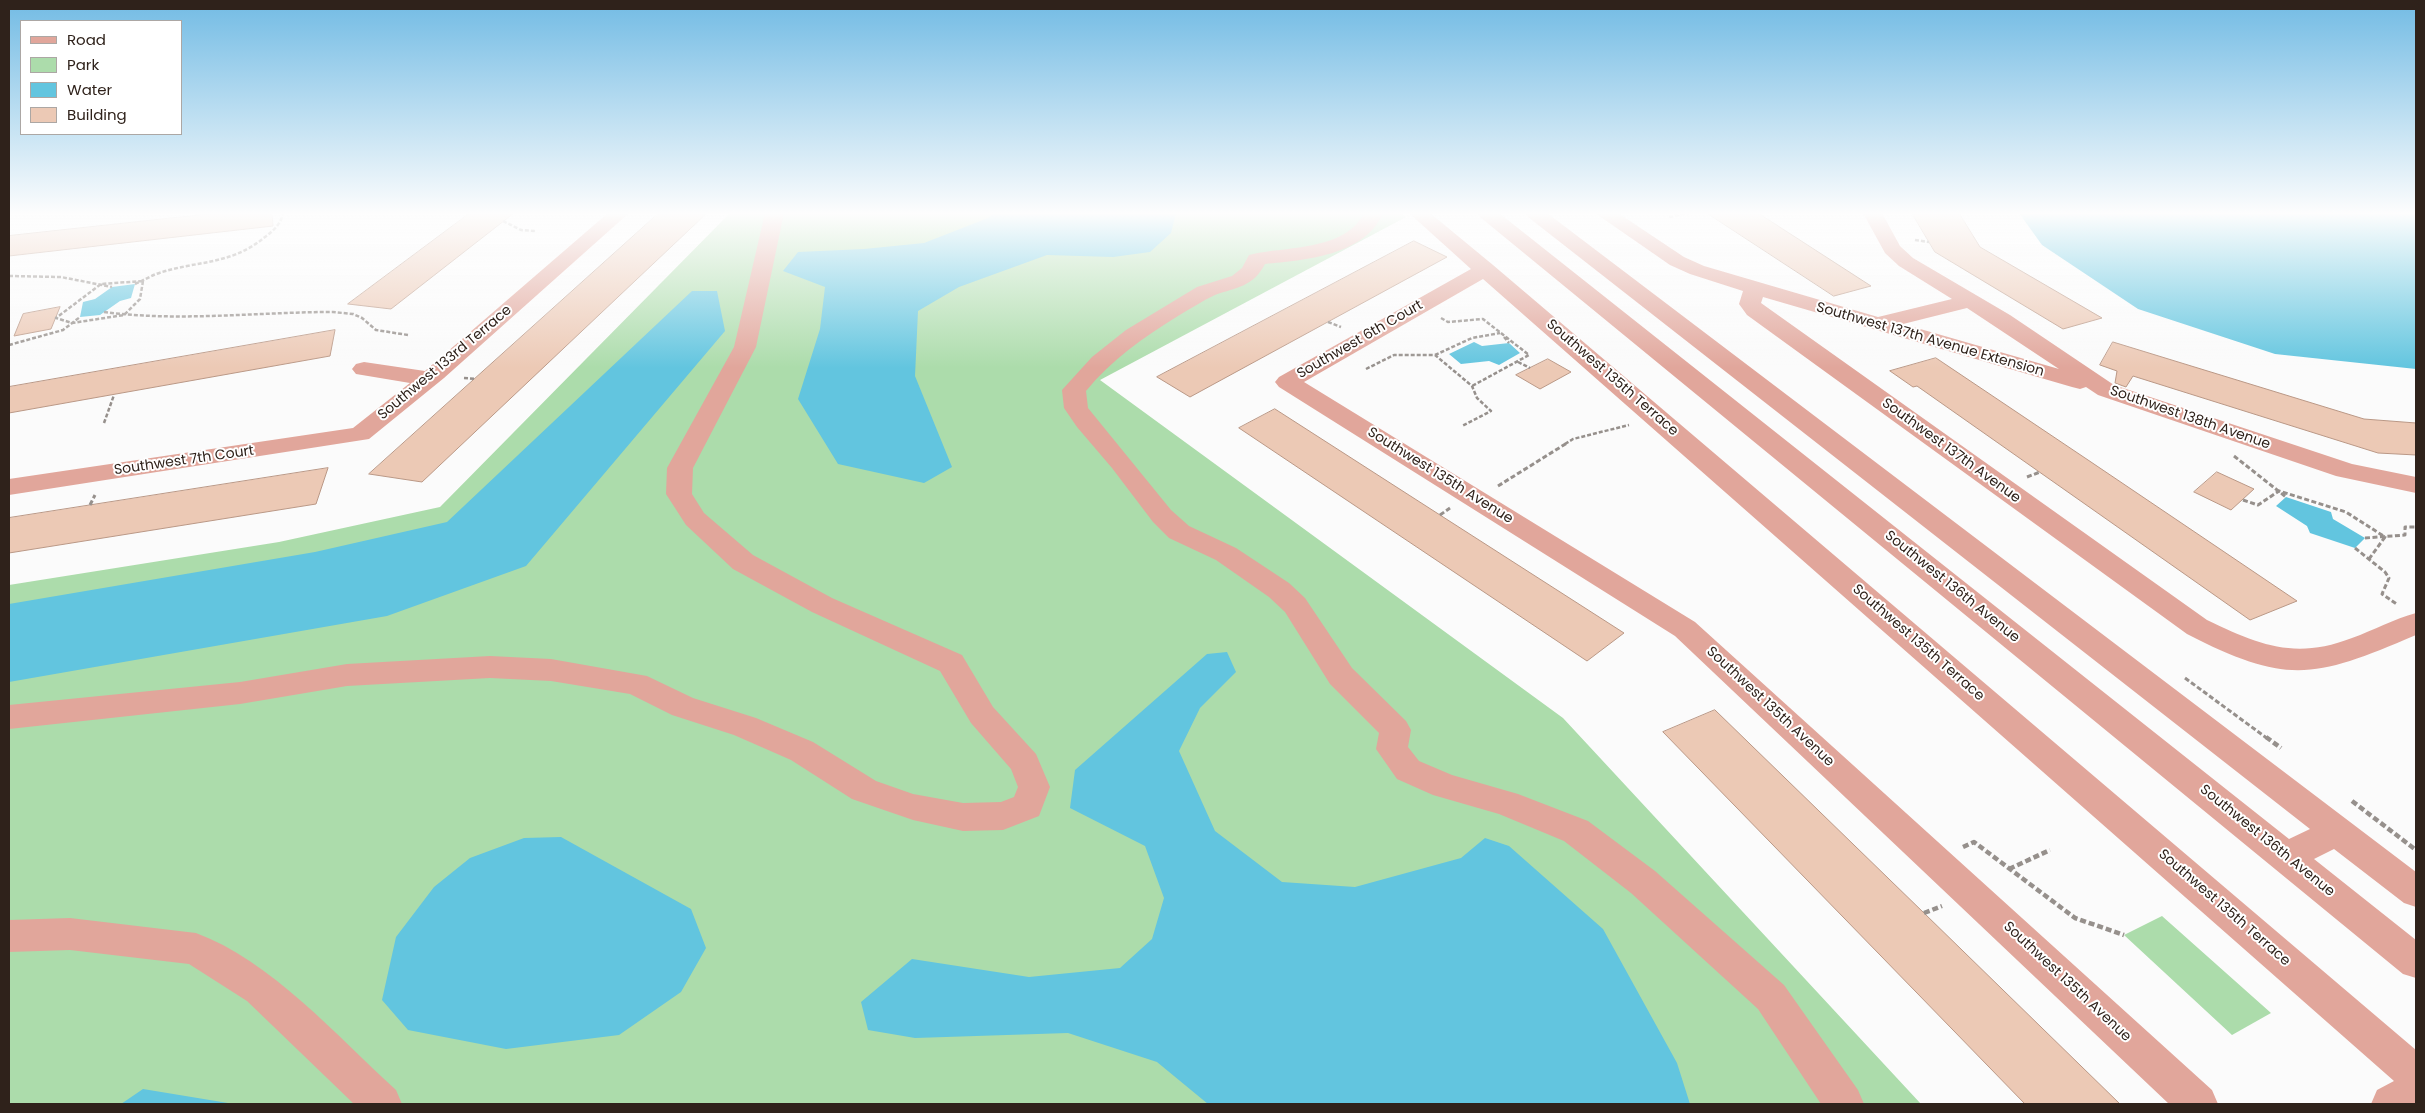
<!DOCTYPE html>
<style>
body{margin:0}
#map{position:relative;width:2425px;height:1113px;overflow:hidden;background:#fbfbfb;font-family:Poppins,sans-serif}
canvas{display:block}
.frame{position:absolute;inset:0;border:10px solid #2f221b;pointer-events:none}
.legend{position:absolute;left:20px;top:20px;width:162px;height:115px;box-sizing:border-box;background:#fff;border:1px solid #aca7a4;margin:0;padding:6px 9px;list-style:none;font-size:15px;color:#2f221b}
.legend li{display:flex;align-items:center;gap:10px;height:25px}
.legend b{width:25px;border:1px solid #aca7a4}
</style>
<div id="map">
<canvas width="2425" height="1113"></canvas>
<div class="frame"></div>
<ul class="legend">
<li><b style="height:6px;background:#e1a69b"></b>Road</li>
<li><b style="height:14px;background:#acdcab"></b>Park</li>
<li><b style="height:14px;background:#62c5df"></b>Water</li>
<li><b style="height:14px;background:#ecc9b5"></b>Building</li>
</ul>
</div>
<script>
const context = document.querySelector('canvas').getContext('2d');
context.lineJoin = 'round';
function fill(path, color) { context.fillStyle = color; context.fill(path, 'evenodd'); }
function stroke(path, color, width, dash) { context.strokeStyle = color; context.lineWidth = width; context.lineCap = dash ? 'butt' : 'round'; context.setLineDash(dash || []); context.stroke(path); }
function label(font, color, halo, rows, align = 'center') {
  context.font = font + ' Poppins,sans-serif'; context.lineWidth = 4; context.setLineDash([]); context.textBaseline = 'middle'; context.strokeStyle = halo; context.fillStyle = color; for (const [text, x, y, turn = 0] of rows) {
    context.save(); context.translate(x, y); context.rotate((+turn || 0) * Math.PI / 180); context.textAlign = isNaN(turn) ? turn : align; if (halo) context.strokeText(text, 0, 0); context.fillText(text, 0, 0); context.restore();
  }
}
fill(new Path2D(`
 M730,213H1401L1406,217L1100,380L1563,718L1921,1104H9V585L279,542L440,507Z
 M2162,916L2271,1013L2232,1035L2124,935Z`), '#acdcab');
fill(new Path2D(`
 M994,213H1176L1171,233L1150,252L1113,257L1047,255L959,287L918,311L915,376L952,467L924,483L838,464L798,399L820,329L825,287L783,271L798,252L864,249L924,243L988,218Z
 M2019,213H2416V369L2275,354L2138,309L2042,245Z
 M135,284L131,298L120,301L100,315L80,317L83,302L95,299L112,287Z
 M692,291H717L725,331L526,566L387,616L9,682V604L315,552L447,522Z
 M1474,342L1482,346L1509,343L1520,353L1499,365L1489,361L1461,364L1449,354Z
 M2286,497L2331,512L2333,519L2365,538L2355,548L2310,533L2307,526L2276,506Z
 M1227,652L1236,672L1200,708L1179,751L1215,831L1282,882L1355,887L1461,858L1485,838L1509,846L1603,929L1677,1063L1690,1104H1208L1157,1062L1068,1033L915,1038L868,1030L861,1002L912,959L1029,977L1120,968L1152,939L1164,898L1145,846L1070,808L1075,770L1207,654Z
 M561,837L691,909L706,948L681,992L619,1035L506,1049L408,1030L382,1000L396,937L434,887L470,858L524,838Z
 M143,1089L234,1104H121Z`), '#62c5df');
const building = new Path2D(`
 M217,213H272L273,226L9,256V236Z
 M470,213H514L391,309L348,304Z
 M659,213H707L422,482L369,474Z
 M1707,213H1758L1871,286L1834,296Z
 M1912,213H1959L1980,247L2102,318L2063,329L1935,252Z
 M1414,241L1447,257L1190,397L1157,377Z
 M60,307L51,329L14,336L23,314Z
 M335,330L330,356L9,413V387Z
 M2113,342L2364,419L2416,423V455L2378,453L2133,376L2126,387L2115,383L2117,371L2100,365Z
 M1936,358L2091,462L2297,601L2250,620L1917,386L1913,387L1890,371Z
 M1548,359L1571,372L1540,389L1516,375Z
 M1275,409L1440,515L1624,633L1587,661L1239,428Z
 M328,468L316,504L9,553V518Z
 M2217,472L2254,489L2231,510L2194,492Z
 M1715,710L1924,913L2120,1104H2025L1663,732Z`);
fill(building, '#ecc9b5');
stroke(building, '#ba9886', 1);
stroke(new Path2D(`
 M1669,217L1689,213
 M503,221L521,230L535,231
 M1915,240L1929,242
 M9,276L61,277L112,287
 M143,281L140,299L124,315L72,323L56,318L101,284Z
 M135,284C142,281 149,277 156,274C196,260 230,266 265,237C273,231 281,224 283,213
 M104,312C180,322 256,312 333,312L353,314L362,318L376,330L408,335
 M1441,318L1448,322L1483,319L1529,355L1472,386
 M1328,322L1341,327
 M1504,337L1509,343
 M9,345L63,330L80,317
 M1435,355L1472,338L1500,333
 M1518,362L1530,368
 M1366,369L1394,355H1435L1472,386L1477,398L1491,411L1462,426
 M464,378L476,379
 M104,423L114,395
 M1565,444L1573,439L1629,425`), '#96908c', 2.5, [4, 2]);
stroke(new Path2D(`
 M2234,456L2286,497
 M2027,477L2040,472
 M1498,486L1567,443
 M2243,500L2258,505L2279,491L2346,512L2385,537L2369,559
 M90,505L95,495
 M1440,515L1450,508
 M2365,538L2405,535V527H2416
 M2355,548L2385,572L2389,578L2382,594L2398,605
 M2185,678L2268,739`), '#96908c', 3, [5, 2.5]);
stroke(new Path2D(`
 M2266,737L2281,748
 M2352,801L2416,850
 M1963,847L1974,842L2075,918L2124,935
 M2009,869L2050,850
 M1924,913L1942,906`), '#96908c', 4.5, [6, 3]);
fill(new Path2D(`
 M608,213H629L444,378L369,439L9,495V479L353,428L410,383L356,374L352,369L356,364L364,362L425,371Z
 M765,213H784L756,347L693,468L692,494L704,513L753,555L832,598L962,655L993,707L1036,754L1050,787L1039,816L1003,830L963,831L913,820L852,799L791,760L734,735L672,715L630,694L551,681L490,678L347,686L240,704L9,729V705L240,682L347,664L490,656L551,659L647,676L693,698L756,718L813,742L876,781L913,794L963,803L1001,802L1014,797L1018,787L1011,769L971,723L940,671L812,612L733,569L686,525L666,494L667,468L734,347Z
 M1364,213H1383C1365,256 1304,260 1265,264C1253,287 1237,287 1215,295C1202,301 1190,309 1178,316C1144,337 1111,360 1086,391L1088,408L1171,510L1189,526L1236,548L1289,583L1305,598L1352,668L1406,721L1411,730L1408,747L1419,761L1452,775L1518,794L1588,821L1655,871L1784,985L1858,1090L1864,1104H1821L1758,1009L1631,893L1564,841L1499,814L1433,795L1397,779L1376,749L1379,733L1330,684L1285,612L1269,597L1216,560L1169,538L1153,522L1112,468L1077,427L1064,408L1062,390L1092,357L1126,330L1197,287L1232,276L1242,268L1249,255C1283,246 1345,252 1364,213Z
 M1409,213H1430L1493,265L2416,1050V1104H2371L2377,1090L2394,1081L1483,279L1304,382L1695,622L2212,1090L2218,1104H2169L1675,636L1279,387L1275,382L1279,377L1471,269Z
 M1478,213H1499L2289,839L2310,829L1528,217L1526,213H1547L2416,872V907L2404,903L2334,849L2314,859L2416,940V978L2403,974L1480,217Z
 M1595,213H1618L1684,257L1704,266L1878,317L1952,299L1899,266L1885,253L1863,213H1882L1900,246L1913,258L2010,315L2114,385L2352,464L2416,477V493L2336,476L2098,395L2086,387L2080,389L2072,387L1763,297L1761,303L2207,620C2259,645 2295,660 2352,638C2374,630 2394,619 2416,613V635C2315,678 2288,686 2187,634L1747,315L1739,304L1743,291L1690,274L1670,265ZM1967,308L2059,369L1903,324Z
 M70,918L196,933C270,960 338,1037 396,1090L402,1104H354L247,1001L189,964L70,950L9,952V920Z`), '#e1a69b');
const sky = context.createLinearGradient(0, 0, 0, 368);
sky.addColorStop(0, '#72bbe4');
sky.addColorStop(0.58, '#fdfdfd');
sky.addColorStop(1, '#fdfdfd00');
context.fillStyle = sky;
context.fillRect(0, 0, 2425, 368);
label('14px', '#2f221b', '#fff', [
 ["Southwest 6th Court",1360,340,-30],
 ["Southwest 137th Avenue Extension",1930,340,16],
 ["Southwest 133rd Terrace",445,363,-40],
 ["Southwest 135th Terrace",1612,378,41],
 ["Southwest 138th Avenue",2190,418,19],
 ["Southwest 137th Avenue",1951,451,36],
 ["Southwest 7th Court",184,461,-8],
 ["Southwest 135th Avenue",1440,476,32],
 ["Southwest 136th Avenue",1952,587,39],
 ["Southwest 135th Terrace",1918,643,41],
 ["Southwest 135th Avenue",1770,707,43],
 ["Southwest 136th Avenue",2267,841,39],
 ["Southwest 135th Terrace",2224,908,41],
 ["Southwest 135th Avenue",2067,982,43]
]);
</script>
